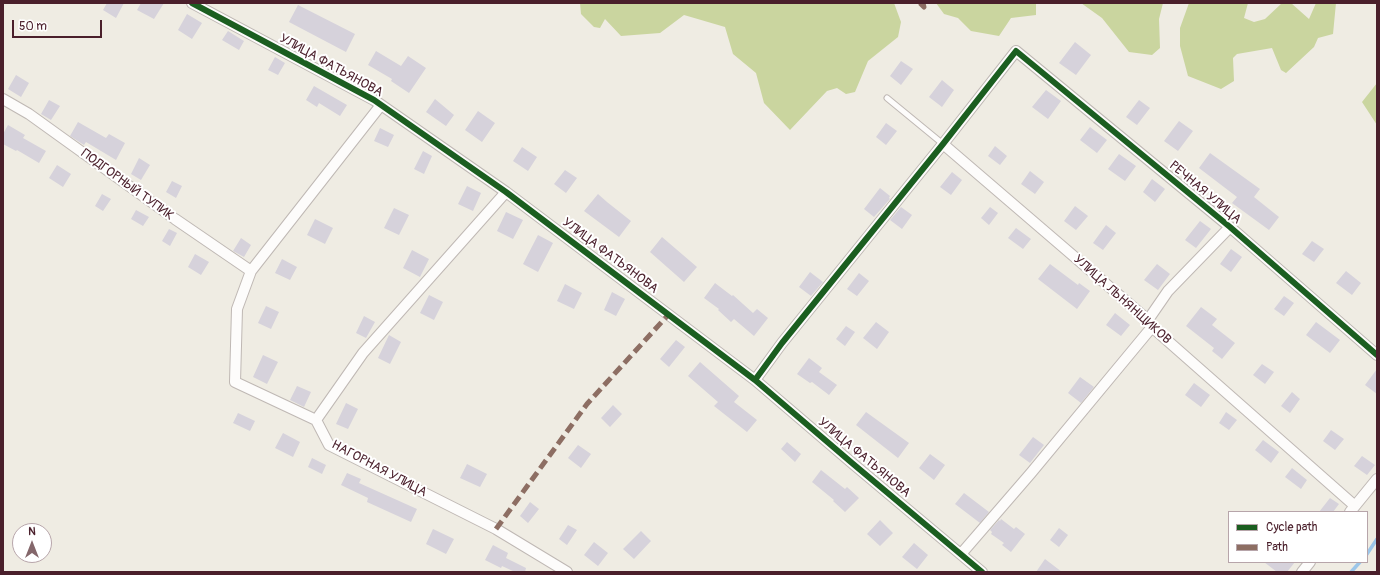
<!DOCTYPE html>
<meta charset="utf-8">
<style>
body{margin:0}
#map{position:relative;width:1380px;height:575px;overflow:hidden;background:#efece3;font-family:Pangolin,sans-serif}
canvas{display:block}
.frame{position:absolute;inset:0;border:4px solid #4a1f2b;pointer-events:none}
.legend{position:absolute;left:1228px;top:511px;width:140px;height:52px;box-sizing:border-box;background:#fff;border:1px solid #b7a5aa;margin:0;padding:5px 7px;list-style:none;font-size:12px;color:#4a1f2b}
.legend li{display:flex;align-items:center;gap:8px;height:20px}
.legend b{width:20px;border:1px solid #b7a5aa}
.north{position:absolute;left:12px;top:523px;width:40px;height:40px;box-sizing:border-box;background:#fff;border:1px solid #b7a5aa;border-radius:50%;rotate:0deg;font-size:11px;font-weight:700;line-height:16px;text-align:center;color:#4a1f2b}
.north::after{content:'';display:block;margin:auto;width:14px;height:18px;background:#84676b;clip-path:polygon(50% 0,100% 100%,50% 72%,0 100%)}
.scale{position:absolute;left:12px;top:20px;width:90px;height:18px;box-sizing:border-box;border:2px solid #4a1f2b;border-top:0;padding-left:5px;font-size:12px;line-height:14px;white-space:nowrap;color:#4a1f2b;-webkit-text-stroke:3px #fff;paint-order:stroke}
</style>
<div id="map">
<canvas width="1380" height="575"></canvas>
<div class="frame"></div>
<ul class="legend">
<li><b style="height:5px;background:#1b5e20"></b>Cycle path</li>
<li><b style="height:5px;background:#8d6e63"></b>Path</li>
</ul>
<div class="north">N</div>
<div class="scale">50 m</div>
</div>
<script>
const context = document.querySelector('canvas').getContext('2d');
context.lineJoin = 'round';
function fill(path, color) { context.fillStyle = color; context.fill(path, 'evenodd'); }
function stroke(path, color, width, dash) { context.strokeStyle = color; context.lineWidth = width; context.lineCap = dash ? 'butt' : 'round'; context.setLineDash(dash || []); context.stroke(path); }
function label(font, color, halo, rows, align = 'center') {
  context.font = font + ' Pangolin,sans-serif'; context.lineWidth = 4; context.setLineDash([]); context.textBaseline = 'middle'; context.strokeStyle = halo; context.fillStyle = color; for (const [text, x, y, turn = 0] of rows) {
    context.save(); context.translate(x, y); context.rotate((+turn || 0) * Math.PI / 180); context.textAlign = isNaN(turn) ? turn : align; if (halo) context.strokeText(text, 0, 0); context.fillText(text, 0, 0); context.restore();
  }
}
fill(new Path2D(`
 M580,3H894L901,22L898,37L868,61L855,92L846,94L837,88L827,91L790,130L764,103L756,73L733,54L725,27L684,15L660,33L621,36L605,19L600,28L594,27L581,14Z
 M936,3H1036V15L1011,18L999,36L971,31L958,18L944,14Z
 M1081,3H1163L1159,19L1160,48L1152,55L1129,52L1102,18Z
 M1189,3H1248L1244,18L1254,22L1265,19L1282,3H1291L1309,19L1316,3H1336L1333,34L1318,38L1314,47L1286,73L1281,70L1272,48L1237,54L1233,58L1234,81L1221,89L1188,76L1180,46V28Z
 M1377,83V125L1362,102Z`), '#cad59f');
stroke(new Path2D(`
 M1367,554L1377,539
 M1351,572L1360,562`), '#9cc6e9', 3.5);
fill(new Path2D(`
 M107,3H124L116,18L103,10Z
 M141,3H164L154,19L137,10Z
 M298,5L355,34L346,52L289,22Z
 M187,14L202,23L192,39L178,30Z
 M228,31L244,41L239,50L222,40Z
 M1075,42L1091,55L1076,75L1059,63Z
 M376,51L401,66L408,56L426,68L409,93L391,81L392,79L368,65Z
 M275,57L285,63L278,75L268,70Z
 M901,61L913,69L901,85L890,76Z
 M16,75L29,83L21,97L8,89Z
 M942,80L954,90L942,107L929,97Z
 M314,86L347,105L340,116L319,103L317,107L306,100Z
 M1046,90L1061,101L1048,119L1032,107Z
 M435,99L454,115L446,126L426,112Z
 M49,100L60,106L51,120L41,114Z
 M1139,100L1150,108L1137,125L1126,117Z
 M478,111L495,123L482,142L465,130Z
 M1179,121L1193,131L1178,151L1164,141Z
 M78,122L106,138L109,134L125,143L116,160L86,142L84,145L70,136Z
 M886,123L897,131L886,145L876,137Z
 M8,125L25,135L23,138L46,151L39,163L17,150L16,151L3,144V134Z
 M1090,127L1107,140L1097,153L1080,140Z
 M380,128L394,135L388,147L374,141Z
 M995,146L1007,156L1000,165L988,156Z
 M522,147L537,157L528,171L513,161Z
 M423,151L432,156L424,174L414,169Z
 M1210,153L1260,189L1254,197L1279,217L1269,230L1232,203L1237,197L1199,168Z
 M1119,154L1136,166L1125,181L1108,169Z
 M139,158L150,165L141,180L131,174Z
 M57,165L71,174L63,187L49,178Z
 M565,170L577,178L566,193L554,184Z
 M1030,171L1044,182L1035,194L1021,184Z
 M952,172L962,180L951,195L940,187Z
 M1152,179L1165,189L1155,202L1143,192Z
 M172,181L182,186L176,198L166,192Z
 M467,186L481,193L473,211L458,204Z
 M880,188L890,196L889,198L890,199L874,217L864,209Z
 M102,194L111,199L103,211L95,206Z
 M598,194L607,202L631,221L619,237L584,211Z
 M1075,206L1088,216L1076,230L1064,221Z
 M901,207L912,215L902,229L890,220Z
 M990,207L998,213L989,225L981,218Z
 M394,208L409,215L399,235L384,228Z
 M136,210L149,217L143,226L131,219Z
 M506,212L523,220L513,239L497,231Z
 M315,219L333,228L325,244L307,235Z
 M1200,221L1211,229L1196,248L1185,240Z
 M1106,225L1116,233L1103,250L1093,243Z
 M1016,228L1031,239L1023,249L1008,238Z
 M169,229L177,233L170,246L162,241Z
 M538,235L553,243L538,272L523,264Z
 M662,237L697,267L684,282L650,252Z
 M241,238L251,245L244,257L233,251Z
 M1312,241L1324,249L1314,262L1302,254Z
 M1231,249L1242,257L1231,272L1220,264Z
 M412,250L429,259L420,277L403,268Z
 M195,254L209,262L201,275L188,267Z
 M282,259L297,267L290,280L275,273Z
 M1050,264L1078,285L1079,283L1090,291L1077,309L1038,279Z
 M1157,264L1170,274L1158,290L1144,280Z
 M1346,271L1361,283L1352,295L1336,283Z
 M810,272L823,282L811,296L799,287Z
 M859,273L869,281L857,296L847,289Z
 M715,283L732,296L733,295L753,313L757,309L768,318L754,336L734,319L731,322L718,310L719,309L704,298Z
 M565,284L582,293L574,309L557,301Z
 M612,292L625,299L616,316L604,310Z
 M429,295L443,302L434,320L420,313Z
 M1284,296L1294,303L1284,316L1274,309Z
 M266,306L279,312L271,329L258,323Z
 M1201,307L1217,319L1212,325L1235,343L1222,359L1212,351L1214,348L1186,326Z
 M1115,313L1130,325L1121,336L1106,325Z
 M364,316L375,322L366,338L356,333Z
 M876,322L889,332L877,349L863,338Z
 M1316,322L1340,340L1330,353L1306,335Z
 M846,326L855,332L845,346L836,339Z
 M389,335L401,342L390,364L378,358Z
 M676,340L685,347L669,367L660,359Z
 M263,355L278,362L267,384L253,377Z
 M809,358L822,368L819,372L837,385L829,395L812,382L810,383L797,374Z
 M700,362L739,396L734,402L757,420L747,432L714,406L718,402L688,376Z
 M1262,364L1274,372L1265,384L1253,375Z
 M1377,369V394L1365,385Z
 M1080,377L1094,387L1081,403L1068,393Z
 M1194,383L1210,395L1201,407L1185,395Z
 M297,386L311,392L304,407L290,400Z
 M1292,392L1300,399L1290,413L1281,406Z
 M346,403L358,409L348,429L336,424Z
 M613,405L622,414L610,427L601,418Z
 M866,412L909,443L898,458L856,425Z
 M1226,412L1237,420L1229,430L1219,423Z
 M238,413L255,421L250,431L233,423Z
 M1331,430L1344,439L1335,450L1323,441Z
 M283,433L300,442L293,457L275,448Z
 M1033,437L1044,445L1030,463L1019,455Z
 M1263,440L1279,452L1271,463L1255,450Z
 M787,442L801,454L795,462L781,449Z
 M578,445L591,454L581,468L568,458Z
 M930,454L945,465L934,480L919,468Z
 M1362,456L1375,465L1367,475L1354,466Z
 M312,458L326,465L322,474L308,467Z
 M467,464L487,474L480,487L460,478Z
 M1292,468L1307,480L1301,489L1285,477Z
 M821,470L845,489L847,487L859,498L845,512L833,501L834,500L812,482Z
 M347,473L361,479L359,483L417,509L411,522L367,502L368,498L341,485Z
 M964,493L989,512L980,523L955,504Z
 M1330,498L1339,504L1333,512H1319Z
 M530,502L539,509L528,523L520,516Z
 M1001,519L1014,529L1016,527L1025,534L1011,552L1002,545L1004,543L991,534L992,532L990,530L999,520L1000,521Z
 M880,520L893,533L880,546L867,534Z
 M568,525L577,530L567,545L559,539Z
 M1059,528L1068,535L1059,547L1050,540Z
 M433,529L454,539L446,554L426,544Z
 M641,531L651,541L634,559L623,549Z
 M594,542L608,553L598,566L584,555Z
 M914,543L928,555L917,569L902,557Z
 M493,545L508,553L506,558L526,568L525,572H515L502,566L501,568L485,560Z
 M1045,559L1062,572H1036Z
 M1264,562H1295L1287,572H1277Z`), '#d6d2db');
const service = new Path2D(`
 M887,98L943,144`);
const minor = new Path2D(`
 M192,3L374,100L506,192L755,380L852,463L982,572
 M3,99L29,114L175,219L251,271
 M381,105L251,271L237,309L235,382L316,420L329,445L496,529L567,572
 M943,144L1148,320L1152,327L1355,506
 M1148,320L1168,291L1230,227
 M755,380L782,343L943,144L1016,51L1230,227L1377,355
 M316,420L363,353L506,192
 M1350,512L1377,479
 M961,554L1031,473L1152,327
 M1302,572L1310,562`);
stroke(service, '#bfb8b4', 7);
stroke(minor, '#bfb8b4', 12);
stroke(service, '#fdfcfb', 5);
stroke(minor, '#fdfcfb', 10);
stroke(new Path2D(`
 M920,3L924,7L923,3
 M496,529L587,404L669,314`), '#8d6e63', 5, [10, 5]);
stroke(new Path2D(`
 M192,3L374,100L506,192L755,380L852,463L982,572
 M755,380L782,343L943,144L1016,51L1230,227L1377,355`), '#1b5e20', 6);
label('13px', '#4a1f2b', '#fff', [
 ["УЛИЦА ФАТЬЯНОВА",331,66,29],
 ["ПОДГОРНЫЙ ТУПИК",127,185,36],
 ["РЕЧНАЯ УЛИЦА",1205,193,40],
 ["УЛИЦА ФАТЬЯНОВА",610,256,37],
 ["УЛИЦА ЛЬНЯНЩИКОВ",1122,300,42],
 ["УЛИЦА ФАТЬЯНОВА",864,458,40],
 ["НАГОРНАЯ УЛИЦА",379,469,28]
]);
</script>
